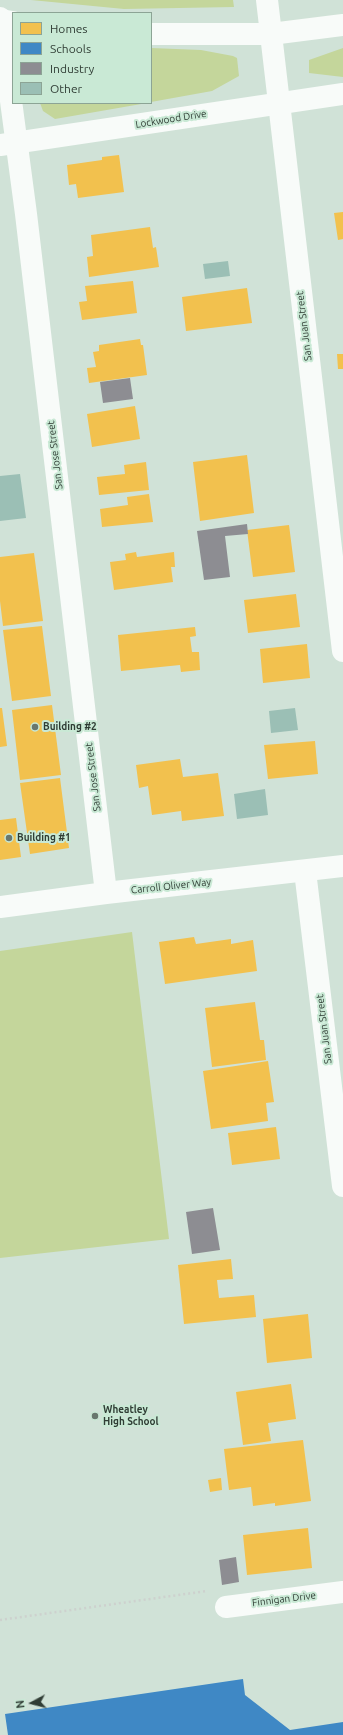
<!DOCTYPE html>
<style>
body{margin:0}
#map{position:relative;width:343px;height:1735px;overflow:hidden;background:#d0e2d7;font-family:Ubuntu,sans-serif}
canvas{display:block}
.legend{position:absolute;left:12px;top:12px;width:140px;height:92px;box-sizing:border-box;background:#c9e9d5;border:1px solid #8ca495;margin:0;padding:5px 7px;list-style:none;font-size:12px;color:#303d35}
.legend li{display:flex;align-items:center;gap:8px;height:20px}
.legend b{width:20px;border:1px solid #8ca495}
.north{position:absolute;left:12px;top:1683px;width:40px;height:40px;-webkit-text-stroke:3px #c9e9d5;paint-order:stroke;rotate:263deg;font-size:11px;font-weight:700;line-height:16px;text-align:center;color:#303d35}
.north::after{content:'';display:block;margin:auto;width:14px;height:18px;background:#303d35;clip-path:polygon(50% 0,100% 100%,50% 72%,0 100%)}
</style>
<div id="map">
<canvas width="343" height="1735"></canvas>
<ul class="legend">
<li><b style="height:11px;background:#f2c14e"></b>Homes</li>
<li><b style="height:11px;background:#3f88c5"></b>Schools</li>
<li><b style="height:11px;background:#8d8d92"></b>Industry</li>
<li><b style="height:11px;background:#9bbfb5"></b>Other</li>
</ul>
<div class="north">N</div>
</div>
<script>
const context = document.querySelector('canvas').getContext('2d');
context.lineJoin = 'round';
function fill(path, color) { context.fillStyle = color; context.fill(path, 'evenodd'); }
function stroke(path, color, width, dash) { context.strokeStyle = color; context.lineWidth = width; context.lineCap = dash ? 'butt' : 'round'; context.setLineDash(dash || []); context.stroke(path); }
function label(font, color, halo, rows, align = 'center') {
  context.font = font + ' Ubuntu,sans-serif'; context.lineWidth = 4; context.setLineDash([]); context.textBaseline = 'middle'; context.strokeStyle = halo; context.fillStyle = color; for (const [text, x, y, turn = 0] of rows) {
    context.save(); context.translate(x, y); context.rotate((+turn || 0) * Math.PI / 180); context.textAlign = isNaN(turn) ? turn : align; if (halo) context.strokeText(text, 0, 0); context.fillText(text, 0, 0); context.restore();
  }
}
fill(new Path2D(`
 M31,0H233L234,7L124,9Z
 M151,48L201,50L233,56L237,58L239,76L212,91L151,102Z
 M343,48V77L309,73V60Z
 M40,103H147L55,119L43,111Z
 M132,932L169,1239L0,1258V951Z`), '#c4d69b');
fill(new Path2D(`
 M119,155L124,192L78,198L76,184L69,185L67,165L102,160V157Z
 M343,212V239L338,240L334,213Z
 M150,227L153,248L156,247L159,267L89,277L87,257L93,256L91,235Z
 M133,281L137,313L82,320L79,302L87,301L85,286Z
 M247,288L252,323L186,331L182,297Z
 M140,339L141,345H143L147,375L89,383L87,368L96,367L93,352L99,351V345Z
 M337,354H343V369H338Z
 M135,406L140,439L92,447L87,414Z
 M247,455L254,513L200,521L193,462Z
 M146,462L149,490L99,495L97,477L125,474L124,465Z
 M149,494L153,522L102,527L100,509L128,505L127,497Z
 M289,525L295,572L253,577L247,530Z
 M136,552L137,557L174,552L175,567H171L173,582L114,590L110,562L126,560L125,554Z
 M34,553L43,621L3,626L0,601V557Z
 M296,594L300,627L248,633L244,600Z
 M42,626L51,696L12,701L3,630Z
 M195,627L196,636L190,637L192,652H199L200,670L181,672L180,665L121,671L118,635Z
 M307,644L310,678L263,683L260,649Z
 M52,705L61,775L20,780L12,710Z
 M0,708H2L7,746L0,747Z
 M315,741L318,774L268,779L264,745Z
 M180,759L183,777L218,773L224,816L182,821L181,811L152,815L148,786L139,788L136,765Z
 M60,778L69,848L30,854L20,783Z
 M16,818L21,857L0,860V820Z
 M194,937L196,944L231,939V944L253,940L257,971L165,984L159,942Z
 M255,1002L260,1040H264L266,1060L212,1067L205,1008Z
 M268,1061L274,1102L266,1103L268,1121L211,1129L203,1071Z
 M276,1127L280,1159L232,1165L228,1133Z
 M231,1259L233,1279L217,1280L219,1298L254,1295L256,1317L184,1324L178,1265Z
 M308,1314L312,1358L267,1363L263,1319Z
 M291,1384L296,1419L268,1423L271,1441L243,1445L236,1392Z
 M303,1440L311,1501L275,1506V1503L253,1506L251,1487L229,1490L224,1449Z
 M221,1478L222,1490L210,1492L208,1480Z
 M308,1528L312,1568L247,1575L243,1535Z`), '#f2c14e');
fill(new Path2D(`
 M243,1679L245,1695L290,1730L343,1722V1735H8L5,1714Z`), '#3f88c5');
fill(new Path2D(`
 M130,378L133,399L103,403L100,382Z
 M247,524L248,534L225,536L230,577L204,580L197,531Z
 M213,1208L220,1250L192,1254L186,1212Z
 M236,1557L239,1582L222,1585L219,1560Z`), '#8d8d92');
fill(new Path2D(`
 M228,261L230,276L205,279L203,264Z
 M20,474L26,518L0,521V476Z
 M295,708L298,730L271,733L269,711Z
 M265,789L268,815L237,819L234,794Z`), '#9bbfb5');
stroke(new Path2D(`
 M0,1620L207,1591`), '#cdd1ce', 2.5, [2, 3]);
stroke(new Path2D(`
 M267,0L343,651
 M0,18L26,214L106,893
 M305,871L343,1186
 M0,907L106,893L343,866
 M226,1607L343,1592`), '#f8fbf9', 22);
stroke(new Path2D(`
 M0,20L13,22
 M151,34H271L343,25
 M0,145L343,94`), '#f8fbf9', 22);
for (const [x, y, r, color] of [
 [35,727,4,"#68776e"],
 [9,838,4,"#68776e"],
 [95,1416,4,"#68776e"]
]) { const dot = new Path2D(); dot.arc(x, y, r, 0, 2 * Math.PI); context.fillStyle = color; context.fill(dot); stroke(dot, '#c9e9d5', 1.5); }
label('10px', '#303d35', '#c9e9d5', [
 ["Lockwood Drive",171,119,-9],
 ["San Juan Street",304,326,-97],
 ["San Jose Street",55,455,-97],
 ["San Jose Street",93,777,-97],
 ["Carroll Oliver Way",171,886,-6],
 ["San Juan Street",324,1029,-97],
 ["Finnigan Drive",284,1599,-7]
]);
label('bold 10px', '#303d35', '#c9e9d5', [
 ["Building #2",43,727],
 ["Building #1",17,838],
 ["Wheatley",103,1410],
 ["High School",103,1422]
], 'left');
</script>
